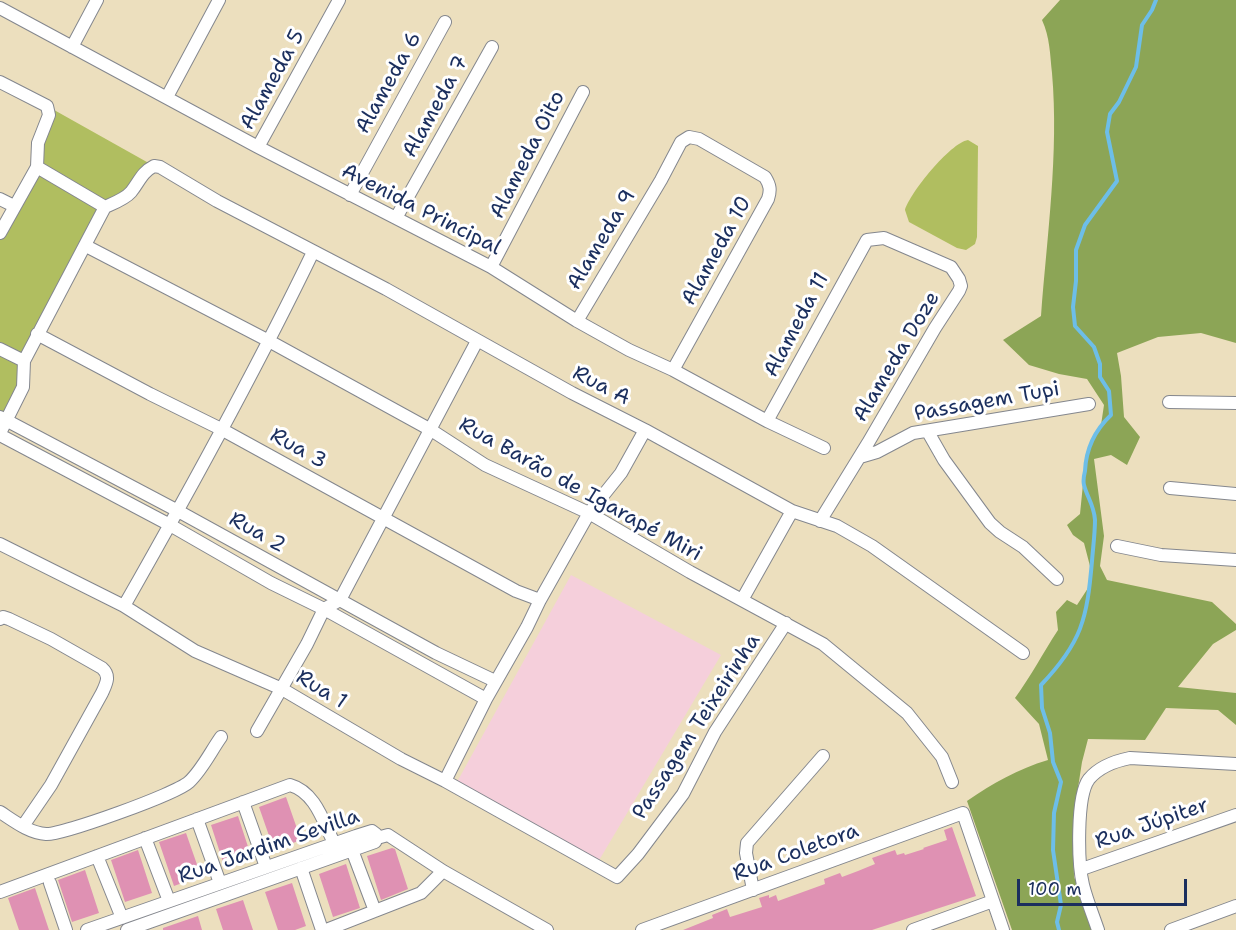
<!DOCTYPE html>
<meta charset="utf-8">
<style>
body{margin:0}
#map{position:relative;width:1236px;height:930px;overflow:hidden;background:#ecdfbe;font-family:"Shantell Sans",sans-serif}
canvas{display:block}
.scale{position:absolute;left:1017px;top:879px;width:170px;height:27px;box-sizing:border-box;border:3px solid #1b2f5e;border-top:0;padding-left:8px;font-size:18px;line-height:21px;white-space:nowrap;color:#1b2f5e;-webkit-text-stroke:4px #fff;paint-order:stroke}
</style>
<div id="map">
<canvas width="1236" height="930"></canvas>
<div class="scale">100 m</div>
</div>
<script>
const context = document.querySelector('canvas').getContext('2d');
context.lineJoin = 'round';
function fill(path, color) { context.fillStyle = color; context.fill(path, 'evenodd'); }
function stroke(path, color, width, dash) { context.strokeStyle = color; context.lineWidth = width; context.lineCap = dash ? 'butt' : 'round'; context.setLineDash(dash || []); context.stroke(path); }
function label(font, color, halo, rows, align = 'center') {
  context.font = font + ' "Shantell Sans",sans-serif'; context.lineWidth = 6; context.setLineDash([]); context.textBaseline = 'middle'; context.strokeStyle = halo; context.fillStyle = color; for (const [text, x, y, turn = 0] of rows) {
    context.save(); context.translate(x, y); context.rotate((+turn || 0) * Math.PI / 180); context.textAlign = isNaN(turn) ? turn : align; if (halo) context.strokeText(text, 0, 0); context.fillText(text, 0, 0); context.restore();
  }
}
fill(new Path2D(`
 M571,575L721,655L598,862L457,782Z`), '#f5cfdb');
fill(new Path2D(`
 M47,106L154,166L137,182L105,207L37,334L25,379L0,433V233L37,167Z
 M968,140L978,146L977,237L975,244L966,250L957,248L909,222L905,210C910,193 950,143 968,140Z`), '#b0be60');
fill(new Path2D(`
 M1060,0H1236V343L1201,333L1158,337L1117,353L1121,376L1124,417L1140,437L1127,465L1111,455L1094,459L1104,536L1100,566L1107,580L1212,602L1236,624V630L1213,644L1178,687L1236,693V725L1218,710L1166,708L1145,740L1088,739L1082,762L1073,820L1074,877L1097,930H1012L967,801C993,783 1018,769 1048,760L1039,724L1015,698C1031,676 1043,653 1058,630L1056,612L1067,600L1077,605L1090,585L1091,570L1084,543L1073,535L1067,525L1080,514L1086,454L1101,425L1104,405L1087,379L1059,374L1029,365L1003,340L1041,316C1047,236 1059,153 1052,73C1050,55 1050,37 1042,20Z`), '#8ca556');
stroke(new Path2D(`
 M1059,930L1057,922L1061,905L1053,850L1054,813L1061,782L1053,762L1050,733L1042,708L1041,685C1082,642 1087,619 1092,561C1093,548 1095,533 1095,520C1094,505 1087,497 1084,485C1083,481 1084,475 1085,471C1086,449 1095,430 1111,415L1109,391L1100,377V364L1094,347L1075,326L1073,307L1076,281V250L1085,225L1117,181L1107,132L1110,114L1119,102L1136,67L1142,25L1152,10L1156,0`), '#6dbee8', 4);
fill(new Path2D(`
 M286,797L301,840L274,850L259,807Z
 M238,816L252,859L225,868L211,825Z
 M952,827L976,896L872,930H683L713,918L712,915L727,909L730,917L762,907L759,898L769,895V898L776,895L778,901L825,884L824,879L840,873L842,877L858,871L875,864L872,858L895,850L897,855L904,853L905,855L924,849L923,848L947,840L944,830Z
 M186,833L201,876L174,886L159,842Z
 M392,848L395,849L408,889L381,900L367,856Z
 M138,850L152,893L125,902L111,860Z
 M346,864L360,908L333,917L319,874Z
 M85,870L99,913L72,922L58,880Z
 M292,883L306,926L295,930H278L265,892Z
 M35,888L49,930H19L8,898Z
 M243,900L253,930H223L216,909Z
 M198,916L202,930H163V928Z`), '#df91b3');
const minor = new Path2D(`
 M0,8L258,147L491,267L577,321L629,350L673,370L767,421L824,448
 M72,47L97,0
 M0,82L47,106L49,115L38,143L37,167L0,233
 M167,97L219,0
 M258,147L339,0
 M37,167L105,207
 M350,195L445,22
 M0,199L14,206
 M396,218L492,47
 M86,246L269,341L431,430L485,465L589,513L690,572L823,644L907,713L942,757L952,782
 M491,267L583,92
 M577,321L661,180L681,142L689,137L699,139L765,177C770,185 771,190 768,199L673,370
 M37,334L150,394L221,429L516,591L540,600
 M0,349L24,361
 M1169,402L1236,403
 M0,417L178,511L436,653L495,681
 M767,421L867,240L884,238L951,267L959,279L961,286L959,291L935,328L868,443L820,521
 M928,432L944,460L990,523L1000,532L1023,547L1057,579
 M0,433L23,387L24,361L105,207C114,203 125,199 131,192C139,182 142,172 154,166L160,167L217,201L386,289L572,393L645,430L792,511L837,526L872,546L1023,653
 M0,435L170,525L271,583L324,609L486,699
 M860,457L877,452L913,433L1089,404
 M1170,488L1236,494
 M0,544L124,606L195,651L282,689L401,759L445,781L617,877L638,854L683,794L715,732L786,623
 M1117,546L1161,555L1236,560
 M742,600L792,511
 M124,606C190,490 255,372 313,252
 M0,619L3,617L9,619L51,639L102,668C111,676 106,684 102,693L51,785L23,826
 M257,731L307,644L324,609L340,600L477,341
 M445,781L486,699L527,627L540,600L589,513L621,473L645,430
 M243,802L266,867
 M0,812C14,821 29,833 46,834C62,835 176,794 189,782C202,770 211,751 221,737
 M197,819L220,883
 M145,838L169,901
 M377,838L388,835L443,871L547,930
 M352,850L375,911
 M97,856L122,918
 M301,868L322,930
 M1082,869L1236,815
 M50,883L66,930
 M753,890L746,853L747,843L823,756
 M0,892L290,785C315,792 323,821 334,843
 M87,930L356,836L372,831L376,834L377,838L375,842L127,930
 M326,930L421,893L443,871
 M642,930L963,813L1003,930
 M913,930L993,901
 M1098,930C1093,915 1087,901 1083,885C1078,864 1076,796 1089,779C1099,767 1115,761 1130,758L1236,764
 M1171,930L1236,906`);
stroke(minor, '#84878e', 14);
stroke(minor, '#fff', 12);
label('21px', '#1b2f5e', '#fff', [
 ["Alameda 5",273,80,-61],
 ["Alameda 6",389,83,-61],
 ["Alameda 7",436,107,-61],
 ["Alameda Oito",528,155,-63],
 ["Avenida Principal",421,210,27],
 ["Alameda 9",602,240,-59],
 ["Alameda 10",717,251,-61],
 ["Alameda 11",797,325,-62],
 ["Alameda Doze",897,357,-59],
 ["Rua A",601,386,27],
 ["Passagem Tupi",987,402,-10],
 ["Rua 3",298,449,29],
 ["Rua Barão de Igarapé Miri",580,490,29],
 ["Rua 2",257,533,29],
 ["Rua 1",321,690,31],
 ["Passagem Teixeirinha",697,727,-57],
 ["Rua Júpiter",1152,824,-19],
 ["Rua Jardim Sevilla",269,847,-19],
 ["Rua Coletora",796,853,-20]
]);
</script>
